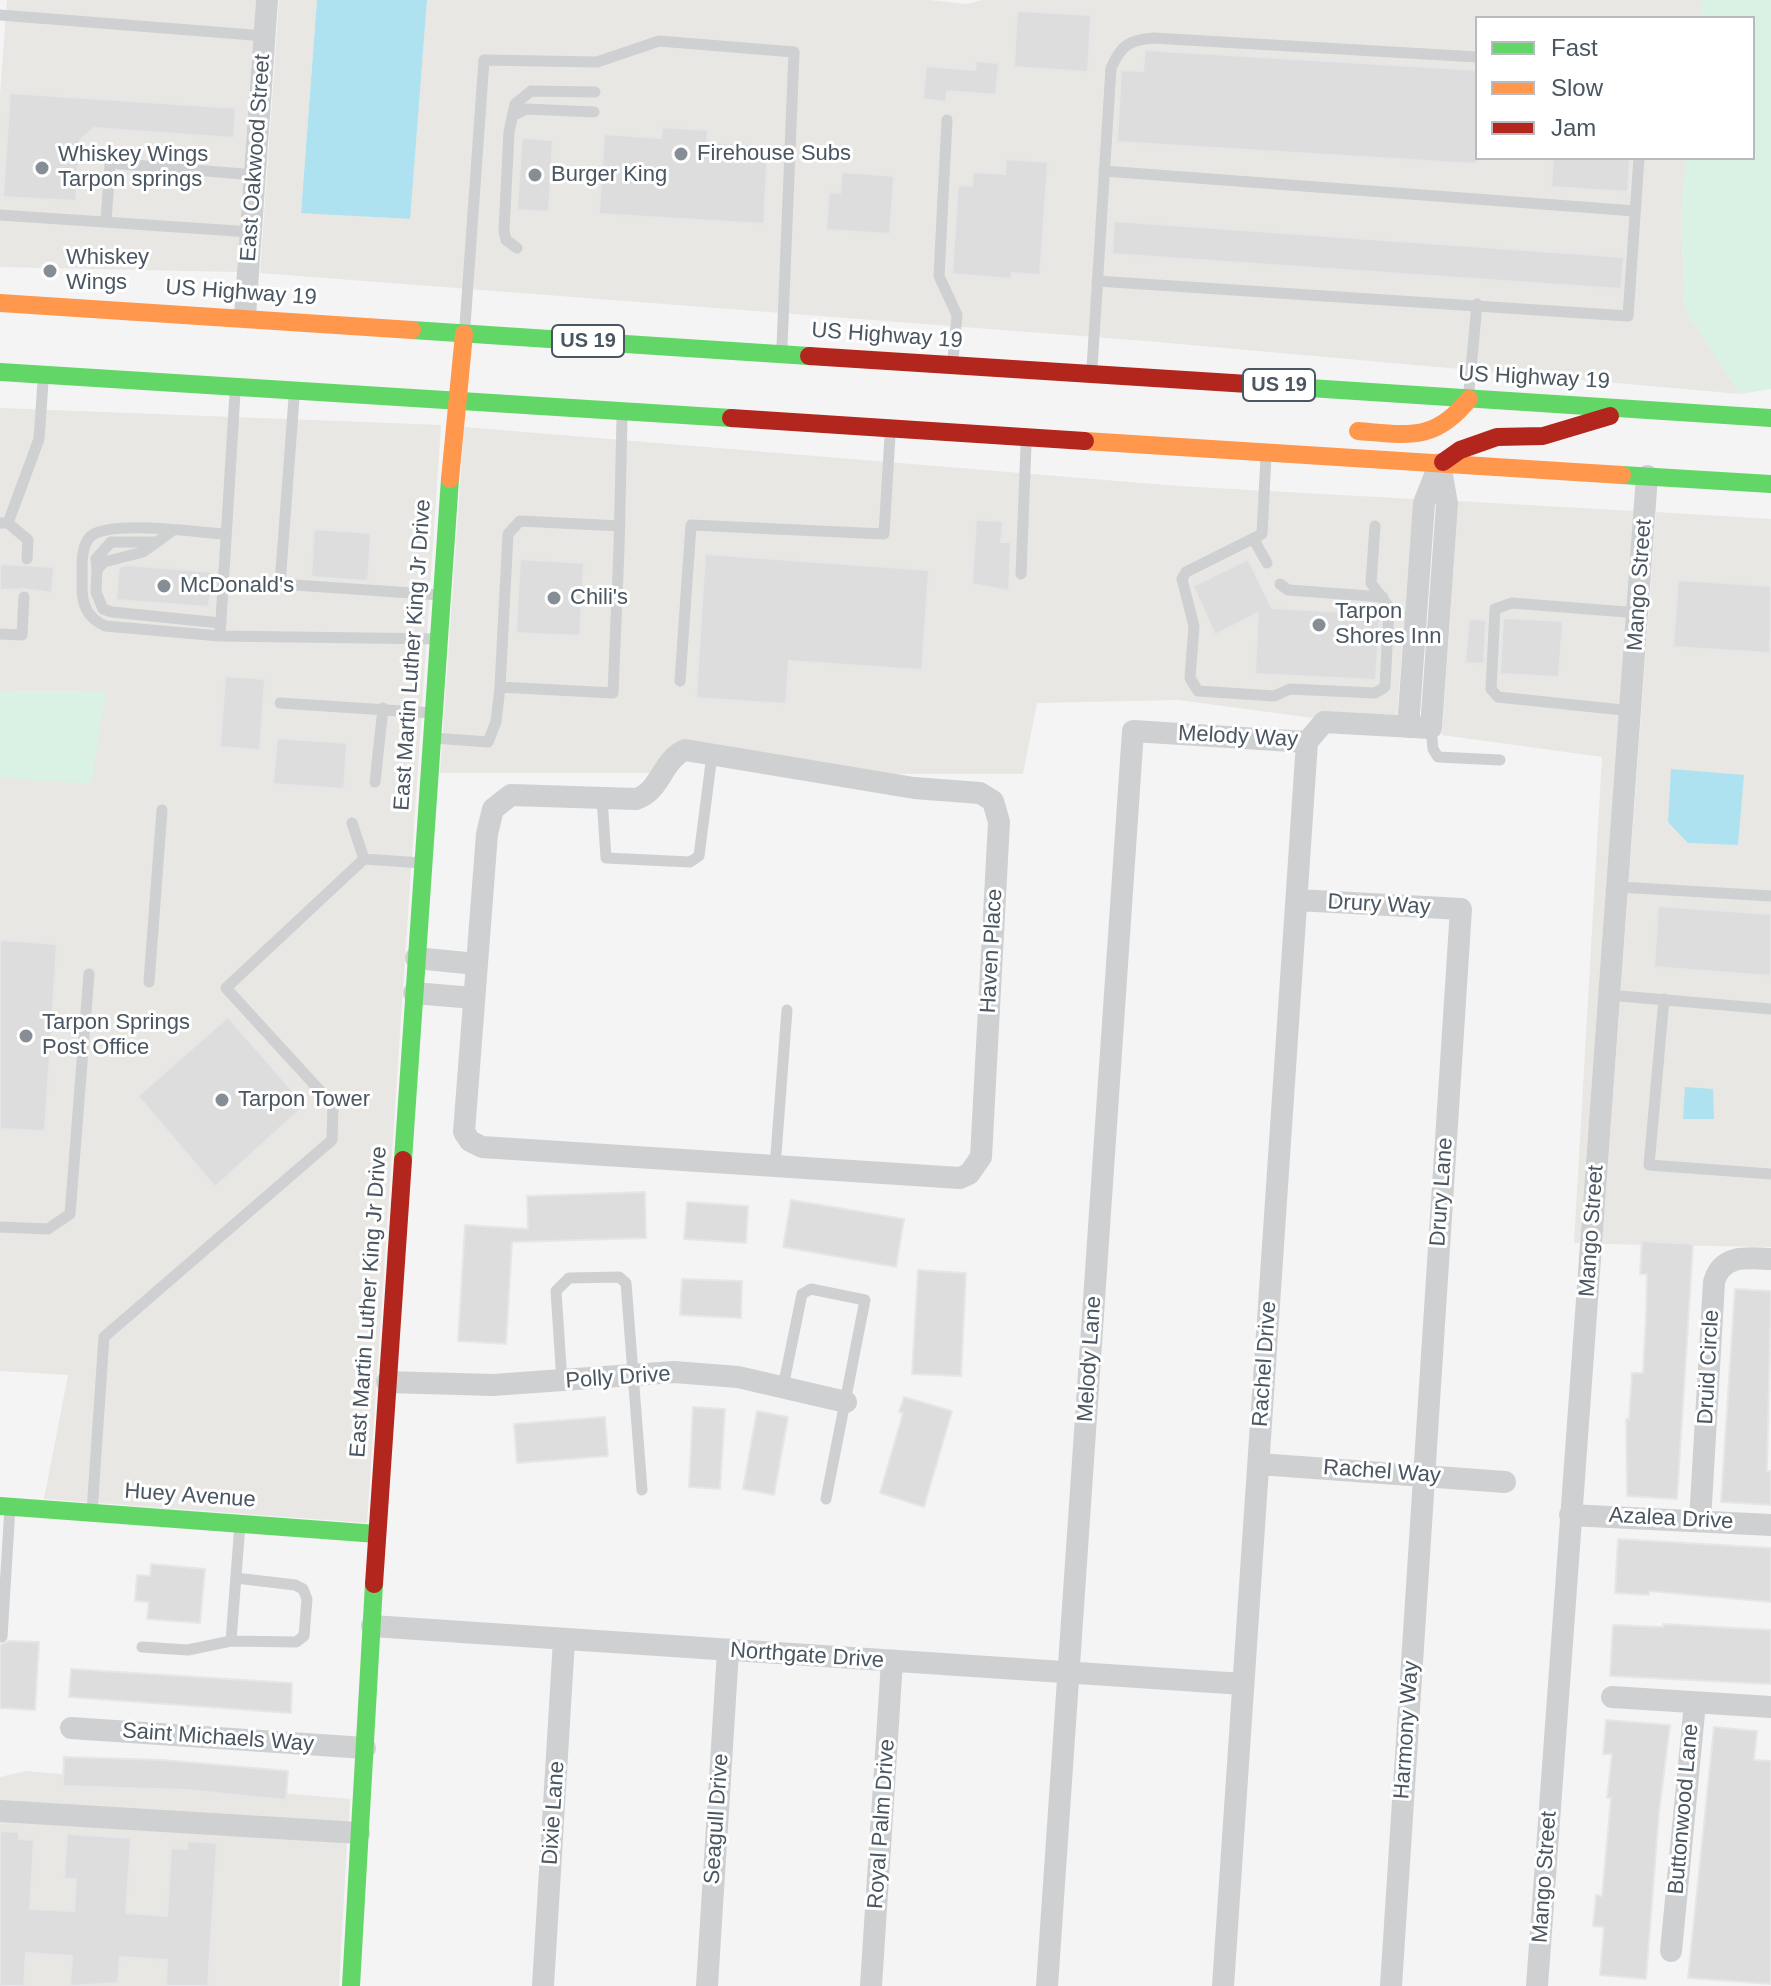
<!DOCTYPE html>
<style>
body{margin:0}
#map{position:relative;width:1771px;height:1986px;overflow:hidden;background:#f4f4f4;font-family:Arial,sans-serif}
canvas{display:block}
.legend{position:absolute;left:1475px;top:16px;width:280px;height:144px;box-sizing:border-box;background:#fff;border:2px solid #b7bbc0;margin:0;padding:10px 14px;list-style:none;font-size:24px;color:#4a5661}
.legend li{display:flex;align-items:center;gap:16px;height:40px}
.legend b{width:40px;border:2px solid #b7bbc0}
</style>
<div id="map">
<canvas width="1771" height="1986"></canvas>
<ul class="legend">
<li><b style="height:10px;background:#63d668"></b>Fast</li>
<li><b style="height:10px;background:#ff974d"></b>Slow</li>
<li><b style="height:10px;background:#b3261e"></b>Jam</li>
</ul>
</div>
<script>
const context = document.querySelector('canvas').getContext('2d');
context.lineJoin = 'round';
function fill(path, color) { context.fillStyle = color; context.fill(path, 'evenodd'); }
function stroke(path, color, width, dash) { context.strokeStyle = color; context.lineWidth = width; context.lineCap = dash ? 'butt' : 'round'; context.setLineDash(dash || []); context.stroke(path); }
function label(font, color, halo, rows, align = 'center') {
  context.font = font + ' Arial,sans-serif'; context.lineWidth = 6; context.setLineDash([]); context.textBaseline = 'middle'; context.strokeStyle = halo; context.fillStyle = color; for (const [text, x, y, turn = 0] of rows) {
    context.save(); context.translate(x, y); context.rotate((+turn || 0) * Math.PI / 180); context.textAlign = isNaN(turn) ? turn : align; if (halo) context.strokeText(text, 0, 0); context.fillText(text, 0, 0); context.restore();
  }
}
fill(new Path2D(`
 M7,0H256L237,272L0,267V95Z
 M279,0H317L301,212L409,219L427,0H929L967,4L982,0H1702L1700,18H1477V158H1686L1681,217L1685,309L1740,394L1146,341L260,273Z
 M0,408L441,425L367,1523L44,1499L68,1375L0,1371V778L91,783L105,692L0,691Z
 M464,427L1178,486L1414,499L1397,716L1324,712L1313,718L1178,700L1037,703L1023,774H883L680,741L669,748L650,773H440Z
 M1458,501L1634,511L1580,1243H1574L1602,757L1442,735Z
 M1656,512L1771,519V1247L1602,1244Z
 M26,1771L350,1799L349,1822L0,1801V1777Z
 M0,1821L347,1842L339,1986H0Z`), '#e8e7e3');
fill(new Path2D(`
 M1702,0H1771V389L1740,394L1685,309L1681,217L1686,158H1753V18H1700Z
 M0,691L106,692L91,784L0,778Z`), '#d9f2e3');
fill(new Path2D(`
 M317,0H427L410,219L301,213Z
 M1671,769L1744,775L1738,845L1688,843L1668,822Z
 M1685,1087L1713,1089L1714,1119H1683Z`), '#aee2f0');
const building = new Path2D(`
 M1017,11L1091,15L1088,72L1014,67Z
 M1145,50L1477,70V164L1117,142L1121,70L1143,71Z
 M976,61L999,63L996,95L947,91L946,102L923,99L926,66L975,70Z
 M10,93L236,108L234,138L94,128L80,140L76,201L3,197Z
 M662,127L708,130L707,142L768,146L764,224L599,214L604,134L661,138Z
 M522,138L553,140L549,212L517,210Z
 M1553,158H1630L1628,192L1551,187Z
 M1006,159L1048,162L1040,275L1012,273L1011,279L952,274L958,185L972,186L973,172L1005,174Z
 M842,172L894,176L890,234L826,230L829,192L840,193Z
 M1114,221L1624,257L1621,289L1112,254Z
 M976,520L1003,521L1001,542H1011L1009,591L972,584Z
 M314,529L371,533L368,581L311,577Z
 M705,554L929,570L922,670L789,661L786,704L696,698Z
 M520,559L584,563L580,636L516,633Z
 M1248,559L1272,608L1380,614L1376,680L1255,674L1258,613L1215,635L1193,586Z
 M0,564L54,567L52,593L25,589L0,590Z
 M126,565L212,572L209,607L116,600L119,567Z
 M1678,580L1771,586L1770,653L1673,647Z
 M1503,618L1563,621L1559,677L1500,674Z
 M1469,619L1486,620L1484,664L1465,663Z
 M225,676L265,679L260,750L220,747Z
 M277,738L347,743L344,789L273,784Z
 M1658,906L1771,914V976L1654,967Z
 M0,940L57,944L45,1131L0,1129Z
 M228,1017L305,1105L215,1187L138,1096Z
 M645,1192L646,1238L512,1242L506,1344L458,1341L465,1225L528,1229L527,1196Z
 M791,1200L904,1219L896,1267L783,1247Z
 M687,1202L748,1206L746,1243L684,1239Z
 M1642,1241L1693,1244L1677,1499L1627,1496L1626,1419H1629L1632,1373H1643L1646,1318L1647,1274H1640Z
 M918,1270L966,1273L961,1376L912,1374Z
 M682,1279L742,1281L741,1318L680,1315Z
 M1735,1289L1771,1291L1767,1471H1771V1505L1721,1502Z
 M904,1397L952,1411L924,1507L880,1493L903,1413L899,1412Z
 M693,1407L725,1409L720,1489L689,1487Z
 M757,1411L788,1417L774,1495L743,1489Z
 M605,1417L608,1456L517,1463L514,1424Z
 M1618,1539L1771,1548V1602L1649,1591V1595L1615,1593Z
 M151,1564L205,1569L200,1623L147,1619L149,1602L135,1601L137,1575L150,1576Z
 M1663,1624L1771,1630V1684L1610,1676L1613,1625L1663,1627Z
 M9,1641L39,1642L35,1710L0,1708V1645Z
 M71,1669L292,1683L291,1713L69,1697Z
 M1606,1720L1670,1725L1659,1812L1646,1979L1600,1975L1604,1927L1593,1926L1596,1895L1602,1896L1611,1798H1607L1612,1754H1603Z
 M1714,1727L1757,1731L1754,1760L1771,1761V1984L1688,1978Z
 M64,1757L163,1760L288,1771L286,1800L186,1790L63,1786Z
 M0,1831L19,1832V1839L34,1840L30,1909L74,1911L76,1879H64L67,1834L131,1838L126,1913L167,1916L171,1848L187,1849L188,1841L217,1843L208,1986H166L167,1960L120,1957L118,1983L70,1986L72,1956L26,1953L24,1986H0Z`);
fill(building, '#ddddde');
stroke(building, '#e5e6e7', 2);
stroke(new Path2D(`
 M0,15L265,36
 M512,116L526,109L594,112
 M947,120L939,276L957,315L953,359
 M1104,171L1635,211
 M0,215L251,232
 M106,222L110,163L255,175
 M517,248L506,240L504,231L509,132L515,104L531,91L595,92
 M1097,281L1628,316L1639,158
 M465,325L484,60L597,62L659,41L794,52L782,347
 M1092,368L1111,68C1121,46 1128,40 1153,38L1477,57
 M1469,390L1477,304
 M294,398L280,584L440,595
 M1266,457L1262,534L1186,572L1182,579L1194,626L1190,678L1198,691L1274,696L1290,689L1375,693L1385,687L1389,607L1371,583L1375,526
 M0,523H8L39,439L43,382
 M8,523L28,540L27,559
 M620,526L520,521L508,534L500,687L613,693L619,548L622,419
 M172,531L143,552L104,562L97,570L96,592L103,609L112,612L221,623
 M226,534C199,533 108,519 90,537C79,548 83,573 82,586C82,606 87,617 105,626L220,636L438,639
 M1254,540L1267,563
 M97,570L96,559L111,542H156
 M1021,574L1026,445
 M1280,584L1288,590L1383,597
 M0,634L22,635L24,597
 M220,636L235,393
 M680,681L691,525L884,534L890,436
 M280,703L432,713
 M1632,711L1498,697L1491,689L1495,609L1512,603L1639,613
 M1431,728L1433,749L1438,757L1500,760
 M434,738L488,742L496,722L500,687
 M375,782L383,708
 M602,798L606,858L690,862L699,856L712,755
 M352,823L364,859L422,863
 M1619,887L1771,896
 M149,982L162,810
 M1608,995L1771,1009
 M1664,999L1649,1165L1771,1174
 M775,1167L787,1010
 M0,1227L48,1229L70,1214L89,974
 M562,1382L556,1291L569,1278L619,1277L626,1283L642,1490
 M783,1387L802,1294L811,1289L865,1300L826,1499
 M92,1512L104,1337L332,1140L333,1105L226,988L364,859
 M2,1637L10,1507
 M231,1641L296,1642L304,1636L307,1599L303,1589L295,1585L236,1578
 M142,1647L188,1650L231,1641L240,1524`), '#ced0d2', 11);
stroke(new Path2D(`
 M245,316L267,0
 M1408,727L1424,503L1439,465
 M1307,742L1324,722L1431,728L1447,504L1440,464
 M685,750L914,788L980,793L993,801L999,822L981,1157L969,1174L960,1178L482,1147L470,1141L464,1132L487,834L493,809L511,795L636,799C661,791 662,760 685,750Z
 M1297,900L1461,909L1391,1986
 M416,958L476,964
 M414,993L473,998
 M387,1382L493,1385L674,1372L738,1377L846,1402
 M1259,1464L1505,1482
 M1570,1515L1771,1525
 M1700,1521L1714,1282C1722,1254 1747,1258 1771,1259
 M372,1626L1243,1684
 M1612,1697L1771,1707
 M71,1728L365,1748
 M0,1811L359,1833
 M1671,1951L1695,1703
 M543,1986L564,1640
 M707,1986L728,1651
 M871,1986L892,1661
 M1047,1986L1133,731L1307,742
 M1223,1986L1307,742
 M1537,1986L1647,476`), '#ced0d2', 22);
stroke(new Path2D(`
 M412,330L809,356
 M0,372L731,418
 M1248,384L1771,418
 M1622,475L1771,484
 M403,1160L450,479
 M0,1506L377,1534
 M351,1986L374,1584`), '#63d668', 18);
stroke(new Path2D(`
 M0,303L412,330
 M1358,431C1408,435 1435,442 1469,399
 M1085,441L1622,475
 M450,479L464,334`), '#ff974d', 18);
stroke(new Path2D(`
 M809,356L1248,384
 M731,418L1085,441
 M1443,462L1460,450L1497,437L1543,436L1610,416
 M374,1584L403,1160`), '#b3261e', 18);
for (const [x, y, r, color] of [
 [681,154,8,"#868d94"],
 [42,168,8,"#868d94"],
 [535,175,8,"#868d94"],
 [50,271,8,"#868d94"],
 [164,586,8,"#868d94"],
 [554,598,8,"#868d94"],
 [1319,625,8,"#868d94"],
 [26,1036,8,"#868d94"],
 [222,1100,8,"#868d94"]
]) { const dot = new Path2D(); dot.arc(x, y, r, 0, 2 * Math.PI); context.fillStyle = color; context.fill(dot); stroke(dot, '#fff', 3); }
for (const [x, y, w] of [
 [588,341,72],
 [1279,385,72]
]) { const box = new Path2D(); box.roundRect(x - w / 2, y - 16, w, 32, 6); context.fillStyle = '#fff'; context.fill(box); stroke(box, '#4a5661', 2); }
label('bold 20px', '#4a5661', null, [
 ["US 19",588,341],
 ["US 19",1279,385]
]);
label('22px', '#4a5661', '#fff', [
 ["Firehouse Subs",697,154],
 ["Whiskey Wings",58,155],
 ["Tarpon springs",58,180],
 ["Burger King",551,175],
 ["Whiskey",66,258],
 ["Wings",66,283],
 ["McDonald's",180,586],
 ["Chili's",570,598],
 ["Tarpon",1335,612],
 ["Shores Inn",1335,637],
 ["Tarpon Springs",42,1023],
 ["Post Office",42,1048],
 ["Tarpon Tower",238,1100]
], 'left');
label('22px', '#4a5661', '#fff', [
 ["East Oakwood Street",256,158,-86],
 ["US Highway 19",241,293,4],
 ["US Highway 19",887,336,4],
 ["US Highway 19",1534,378,3],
 ["Mango Street",1640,585,-86],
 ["East Martin Luther King Jr Drive",413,655,-86],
 ["Melody Way",1238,737,3],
 ["Drury Way",1379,905,3],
 ["Haven Place",992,951,-87],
 ["Drury Lane",1442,1192,-86],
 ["Mango Street",1592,1231,-86],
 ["East Martin Luther King Jr Drive",369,1302,-86],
 ["Melody Lane",1090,1359,-86],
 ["Rachel Drive",1265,1364,-86],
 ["Druid Circle",1709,1367,-87],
 ["Polly Drive",618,1378,-4],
 ["Rachel Way",1382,1472,4],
 ["Huey Avenue",190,1496,4],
 ["Azalea Drive",1671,1519,3],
 ["Northgate Drive",807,1656,4],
 ["Harmony Way",1407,1730,-86],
 ["Saint Michaels Way",218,1738,4],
 ["Buttonwood Lane",1684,1809,-85],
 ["Dixie Lane",554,1813,-86],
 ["Seagull Drive",717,1819,-86],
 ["Royal Palm Drive",882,1824,-86],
 ["Mango Street",1545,1877,-86]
]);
</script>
